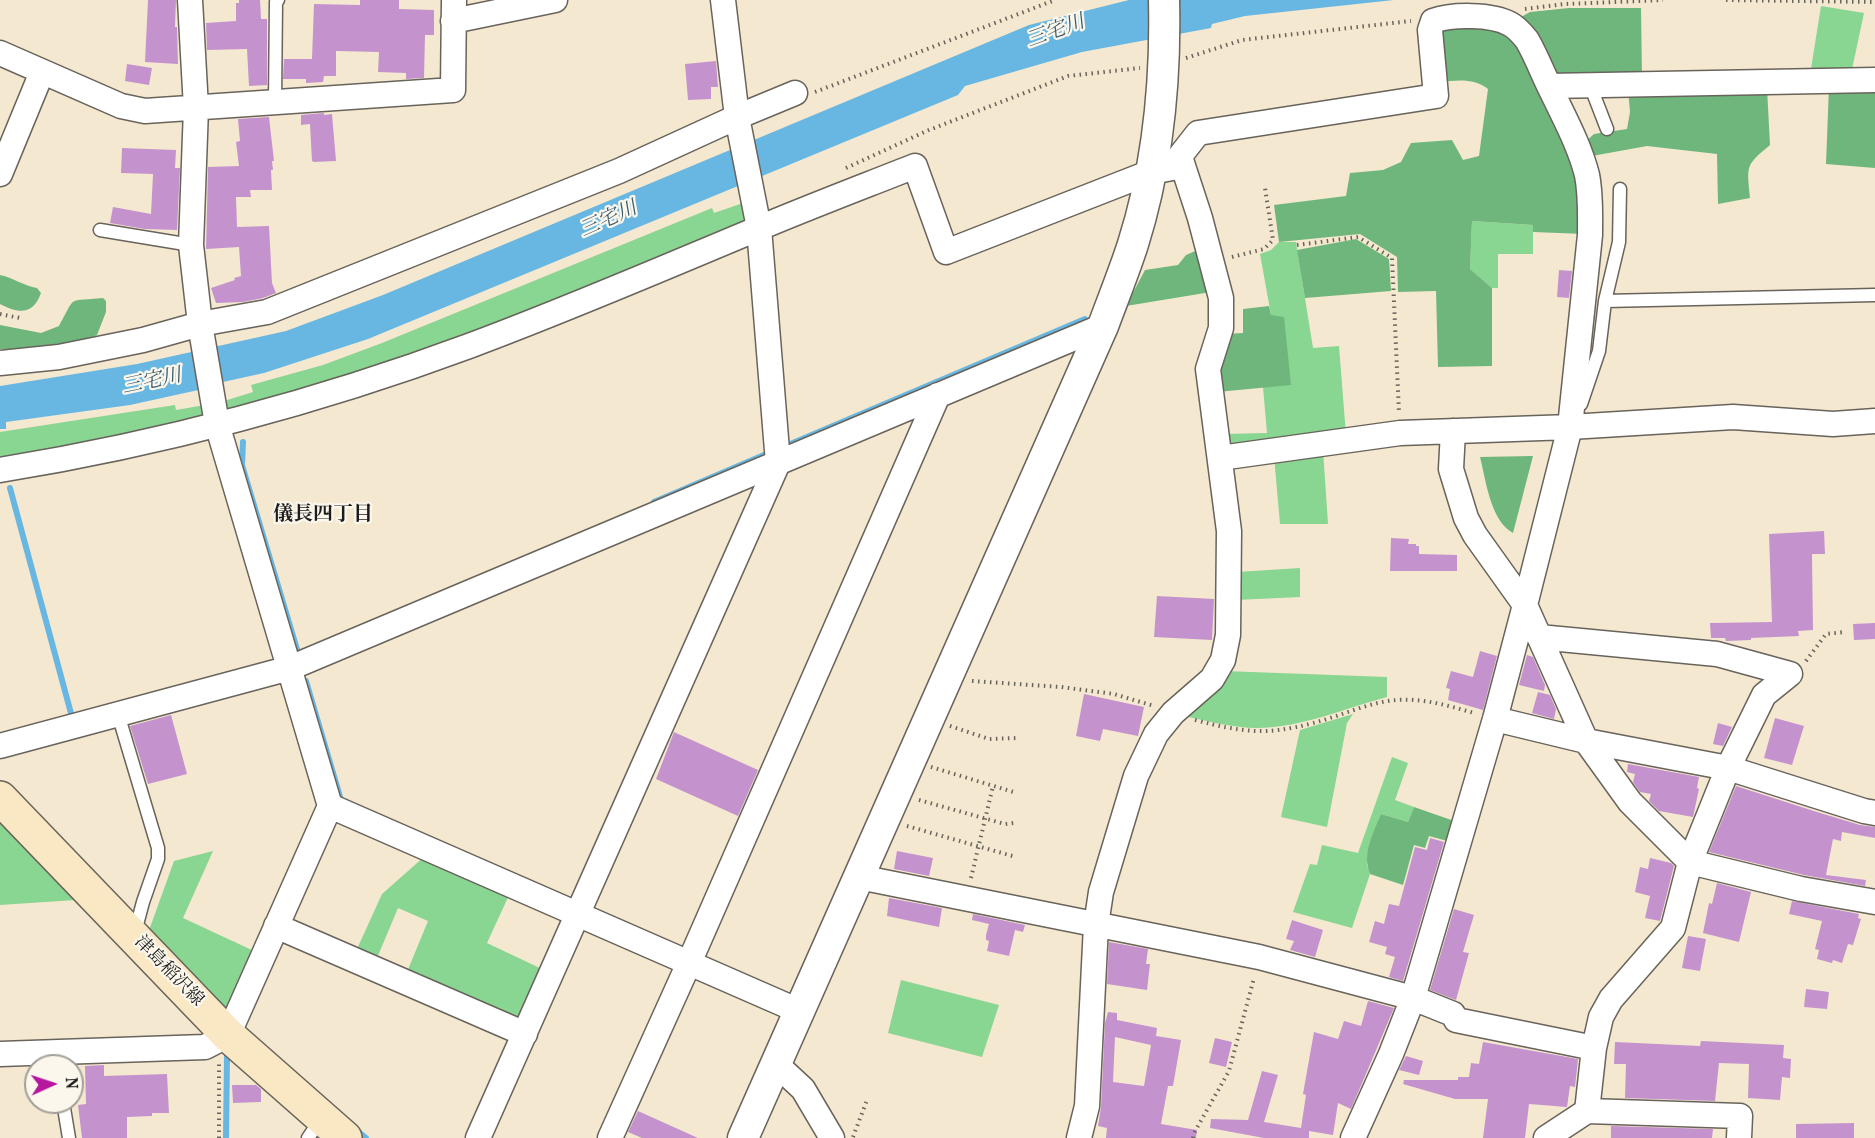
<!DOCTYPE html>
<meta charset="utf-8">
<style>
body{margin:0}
#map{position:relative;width:1875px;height:1138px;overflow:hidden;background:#f5e8d0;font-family:Vollkorn,serif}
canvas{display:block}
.north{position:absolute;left:24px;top:1054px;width:60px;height:60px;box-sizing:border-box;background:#fbf7ec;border:2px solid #a29f99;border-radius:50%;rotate:87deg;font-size:16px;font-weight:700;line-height:24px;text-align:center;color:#1c1c1c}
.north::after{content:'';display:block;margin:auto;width:21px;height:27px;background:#b5179e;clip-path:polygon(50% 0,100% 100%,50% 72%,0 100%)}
</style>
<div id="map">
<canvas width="1875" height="1138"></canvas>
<div class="north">N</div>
</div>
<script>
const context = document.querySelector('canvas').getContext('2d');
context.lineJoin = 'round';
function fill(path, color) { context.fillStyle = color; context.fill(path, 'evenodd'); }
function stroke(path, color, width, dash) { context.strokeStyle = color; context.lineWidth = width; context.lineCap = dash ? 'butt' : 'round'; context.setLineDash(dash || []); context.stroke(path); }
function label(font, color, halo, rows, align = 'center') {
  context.font = font + ' Vollkorn,"Noto Serif JP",serif'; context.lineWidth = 4.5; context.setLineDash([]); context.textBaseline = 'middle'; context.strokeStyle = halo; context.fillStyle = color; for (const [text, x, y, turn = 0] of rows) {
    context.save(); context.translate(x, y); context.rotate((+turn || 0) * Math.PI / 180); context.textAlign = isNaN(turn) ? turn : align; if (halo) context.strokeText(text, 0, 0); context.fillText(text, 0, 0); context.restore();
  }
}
fill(new Path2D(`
 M1821,6L1864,13L1851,74L1810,75Z
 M743,203L746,218L742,229L462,343L230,414L221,402L253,392L251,385L323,365L382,343L712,208L714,213Z
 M1472,221L1533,225V254H1498V288H1492L1470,269Z
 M1279,242H1296L1313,348L1339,346L1346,435L1231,449L1224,434L1267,433L1263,387L1291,384L1271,315L1260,254L1271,250Z
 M175,405L176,410L205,405L210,422L0,462V432Z
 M1323,450L1328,524H1280L1274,456Z
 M1300,568V597L1236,600L1237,572Z
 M1224,671L1387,677V697C1345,708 1301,728 1257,728C1233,728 1208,721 1184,716Z
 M1353,714L1347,723L1327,827L1281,817L1300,730Z
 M1392,757L1408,763L1395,800L1414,807L1408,822L1381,814L1367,865L1370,874L1352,928L1293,912L1310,864L1317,865L1322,845L1358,853Z
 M0,822H2L76,900L0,905Z
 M213,851L183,918L254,951L228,1010L217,1009L147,936L174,861Z
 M425,856L510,893L487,943L544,970L525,1013L514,1019L407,972L428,921L398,908L377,958L357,949L382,894Z
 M901,980L999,1005L982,1057L888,1033Z`), '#89d592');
fill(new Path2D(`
 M1569,8H1641L1642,77L1556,80L1521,17L1530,12Z
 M1442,23L1508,27L1577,156L1585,234L1533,232V225L1472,221L1470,269L1492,288V366L1438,367L1436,291L1398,292L1397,257L1360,234L1279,242L1274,205L1346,196L1350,173L1383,170L1401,162L1411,143L1452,140L1463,160L1479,156L1488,89C1475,78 1457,80 1441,82Z
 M1875,85V168L1826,164L1829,86Z
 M1767,88L1770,145C1745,166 1747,165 1750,198L1718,204L1717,154L1647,146L1592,156L1585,142L1594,134L1627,129L1630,112L1628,89Z
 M1356,239L1389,259L1391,291L1305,298L1297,250Z
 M1200,249L1211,292L1126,306L1145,270L1178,265L1186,255Z
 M0,275C14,278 24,286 37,288L41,293C33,315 19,314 0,304Z
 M103,298L106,301V312L97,335L70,346L21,350L0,349V325L41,333L59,326C77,294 66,302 103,298Z
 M1269,306L1271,315L1284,317L1291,385L1217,392L1225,334L1243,333V309Z
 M1533,456L1513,533C1490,520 1486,480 1480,457Z
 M1414,807L1457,822L1451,842L1429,836L1425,848L1414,845L1403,885L1370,874C1362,853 1373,834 1381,814L1408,822Z`), '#6eb67c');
fill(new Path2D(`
 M1129,0H1394L1245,16L1212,24L1211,28L1082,52L965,86L958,95L368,339L264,373L223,382L203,389L130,405L6,422V429H0V386L137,364L286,331L383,295L1029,25Z`), '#68b7e2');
stroke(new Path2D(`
 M243,442L242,465L299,656
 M788,445L1085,319
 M10,488L72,717
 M654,502L764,455
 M306,681L341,800
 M355,1129L366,1138
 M226,1138L227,1056`), '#68b7e2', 6);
fill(new Path2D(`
 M148,0H176L175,27H177L178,64L145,62Z
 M239,0H260L261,19H267V85L249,86L247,49L207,50L206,23L236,21V3H239Z
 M360,0H399V9L434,10V35H425L424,78L406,79V73L378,72L379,52L336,51V76H324L323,82L306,83V79H283L284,59H312L314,4L360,5Z
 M716,61L718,87H711V99L688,100L685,64Z
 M127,64L152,68L149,85L125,81Z
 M324,113V115L332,114L336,161L314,162L312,161L310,124L301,125V115Z
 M269,117L274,161H272L273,170H271L272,190H250L251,197H236L237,227L269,226L272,283L276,293L263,298L243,302L216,303L211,288L235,280L234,278L241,276L239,247L206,249L208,167L239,166L236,142L240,141L238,119Z
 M122,148L176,150L175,168H180L177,230L145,229L110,223L113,207L151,214L153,174L121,173Z
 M1559,270L1572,271L1569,298L1557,297Z
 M1824,531L1825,554H1812L1813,630L1798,631L1799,636L1751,638V640L1726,641L1725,638H1711L1710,623L1772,622L1769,534Z
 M1391,538L1409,539L1408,544H1416V546H1419V554L1457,555V571H1390Z
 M1157,596L1214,599L1212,640L1154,637Z
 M1875,623V639L1854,640L1853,624Z
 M1480,651L1497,656L1483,710L1448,700L1450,689L1446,688L1451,671L1473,677Z
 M1527,655L1533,657L1545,685L1544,691L1519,685Z
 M1538,692L1550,695L1556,709L1554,719L1532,713Z
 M1084,694L1144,707L1138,736L1103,729L1100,741L1076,736Z
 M171,715L187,774L148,784L130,726Z
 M1775,718L1804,726L1792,765L1764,758Z
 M1718,723L1732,727L1723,746L1713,744Z
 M674,732L758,770L738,816L656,779Z
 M1628,764L1699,777L1697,788L1699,789L1693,817L1659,811L1649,801L1651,794L1640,792L1633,782L1635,774L1627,772Z
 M1736,786L1817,812L1860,825L1875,827V838L1842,832L1841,841L1833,839L1826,875L1866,880L1865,886L1804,875L1709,852Z
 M1430,838L1444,842L1403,981L1389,977L1395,957L1385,954L1387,947L1369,942L1375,921L1384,924L1389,904L1399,906L1415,847L1427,850Z
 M897,851L933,858L929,876L894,869Z
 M1650,858L1671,863L1674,866L1660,921L1645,918L1650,896L1635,892L1640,867L1648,869Z
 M1717,883L1751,892L1739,942L1703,933L1709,903L1712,904Z
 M889,898L942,908L939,927L887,916Z
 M1792,901L1859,914L1858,918L1861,919L1853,945L1848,944L1842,963L1833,960L1832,963L1817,959L1819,950L1815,949L1822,921L1789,914Z
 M1454,909L1474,915L1463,952L1469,953L1456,1000L1430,990Z
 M973,914L1025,925L1023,932L1015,930L1009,956L987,951L989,941L986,940V935L989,924L972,920Z
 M1292,920L1323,930L1315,957L1290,950L1294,941L1286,939Z
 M1688,936L1706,939L1700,971L1682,968Z
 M1109,942L1148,949L1146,964H1150L1147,990L1107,984Z
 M1806,989L1829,992L1827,1009L1804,1007Z
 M1368,1001L1394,1008L1351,1109L1338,1103L1333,1135L1309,1131V1138H1264L1210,1128L1211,1119L1248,1120L1262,1071L1278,1075L1264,1122L1301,1128L1306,1095L1303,1094L1314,1032L1338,1039L1344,1021L1361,1026Z
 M1108,1012L1117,1013V1020L1157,1028L1156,1036L1181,1040L1173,1086H1168L1161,1124L1197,1130L1196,1138H1106L1107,1128L1098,1126L1101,1107L1105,1023ZM1115,1037L1151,1045L1144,1086L1113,1082Z
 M1215,1038L1232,1042L1226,1067L1209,1063Z
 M1701,1041L1784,1045L1783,1058L1791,1059L1790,1078L1782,1077L1780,1100L1748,1098L1749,1064L1719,1063L1715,1101L1625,1098L1626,1064H1614L1615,1042L1700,1046Z
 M1483,1042L1578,1059L1575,1087L1570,1086L1567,1107L1529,1104L1525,1138H1483L1488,1099H1455L1403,1084L1404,1080H1458V1077H1469L1471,1063L1479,1064Z
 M1406,1056L1423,1061L1419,1075L1399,1070Z
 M104,1065V1076L167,1074L169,1113H152V1116L127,1117V1138H82L78,1105L86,1104L85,1066Z
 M232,1085H256L261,1089V1102L233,1103Z
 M638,1111L698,1138H642L628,1132Z
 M1854,1123V1138H1796V1124Z
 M1611,1126L1713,1129L1712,1138H1611Z`), '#c493ce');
const service = new Path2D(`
 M1590,85L1607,129
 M275,102L276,2L278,0
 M100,230L191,245
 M1605,301L1875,295
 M1581,404L1599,351L1605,301L1619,242L1620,189
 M118,714L158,848V859L143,902L135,932
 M63,1102L69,1138
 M308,1138L321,1119`);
const minor = new Path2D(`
 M453,21L555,0
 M0,53L121,106L145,111L453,90L454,0
 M1549,86L1875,80
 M1183,166L1180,156L1198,133L1436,96L1430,30L1433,21C1452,14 1492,14 1510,24C1516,27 1523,35 1527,40C1537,57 1544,77 1553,94C1566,121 1580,147 1587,175C1591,195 1590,215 1590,235L1570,427L1525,605L1495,719L1413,998L1391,1054L1353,1138
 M0,174L42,72
 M0,363L59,357L143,340L200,324L267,312L619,171L737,117L795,93
 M1453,431L1451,469L1466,518L1475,535L1525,605L1586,741L1630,802L1690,862L1801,889L1875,902
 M1220,458L1400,433L1570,427L1733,417L1833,424L1875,421
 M0,470C159,444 318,402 469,346C566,310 661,269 757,229C809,207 862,187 915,166L946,252L1151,172L1183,166L1200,218L1221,298V328L1208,369L1229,531L1228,635L1223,660L1212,679L1173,713L1156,734L1136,776L1101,892L1096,925L1087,1106L1079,1138
 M1539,637L1717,654L1790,674L1764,695L1728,768L1690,862L1673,928L1611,999L1601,1017L1594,1048L1587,1111L1546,1138
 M1495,719L1586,741L1728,768L1864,811L1875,813
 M0,746L290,668L1103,326
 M330,806L799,1011
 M859,877L1259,957L1413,998L1453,1014L1456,1020L1594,1048
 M276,926L525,1034
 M0,1054L205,1047L228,1035L330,806L217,424L200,324L191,245L196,108L190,0
 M776,1064L803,1089L832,1138
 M1587,1111L1740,1116L1739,1138
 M478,1138L778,463L759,228L737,117L723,0
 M610,1138L689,963L938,395`);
const tertiary = new Path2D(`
 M743,1138L1103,326C1113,299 1124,272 1133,244C1158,165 1166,82 1164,0`);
const secondary = new Path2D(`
 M0,798L228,1035L345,1138`);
stroke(service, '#68635b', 15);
stroke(minor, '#68635b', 27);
stroke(tertiary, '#68635b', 33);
stroke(secondary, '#68635b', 36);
stroke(new Path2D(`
 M1726,0L1875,2
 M1525,9L1565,4L1663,0
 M1186,58L1242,40L1411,21
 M815,92L1055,0
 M846,168L929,130L1068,76L1140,68
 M1297,245L1358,237L1392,258L1399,413
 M1232,257L1264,249L1273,240L1265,188
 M0,314L20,318
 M1806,661L1826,634L1845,632
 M972,681L1061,687L1114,694L1154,706
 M1195,720C1242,732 1265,736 1313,723C1341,716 1369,702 1397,700C1424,698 1449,706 1474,713
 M950,726L989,739L1019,738
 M931,767L1017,793
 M919,800L1005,824L1014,823
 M907,826L1016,857
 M971,878L993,786
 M853,1137L867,1100
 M219,1138V1064
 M1193,1138L1194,1133L1229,1071L1254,978`), '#68635b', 4, [1.5, 4.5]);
stroke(service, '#fff', 12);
stroke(minor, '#fff', 24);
stroke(tertiary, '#fff', 30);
stroke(secondary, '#fae7c3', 33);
label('18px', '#1c1c1c', '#fbf7ec', [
 ["津島稲沢線",168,972,46]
]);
label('italic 20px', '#3a5a6b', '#fbf7ec', [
 ["三宅川",1056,33,-20],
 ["三宅川",609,221,-24],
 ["三宅川",152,383,-12]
]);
label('bold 20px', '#1c1c1c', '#fbf7ec', [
 ["儀長四丁目",323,516]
]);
</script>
